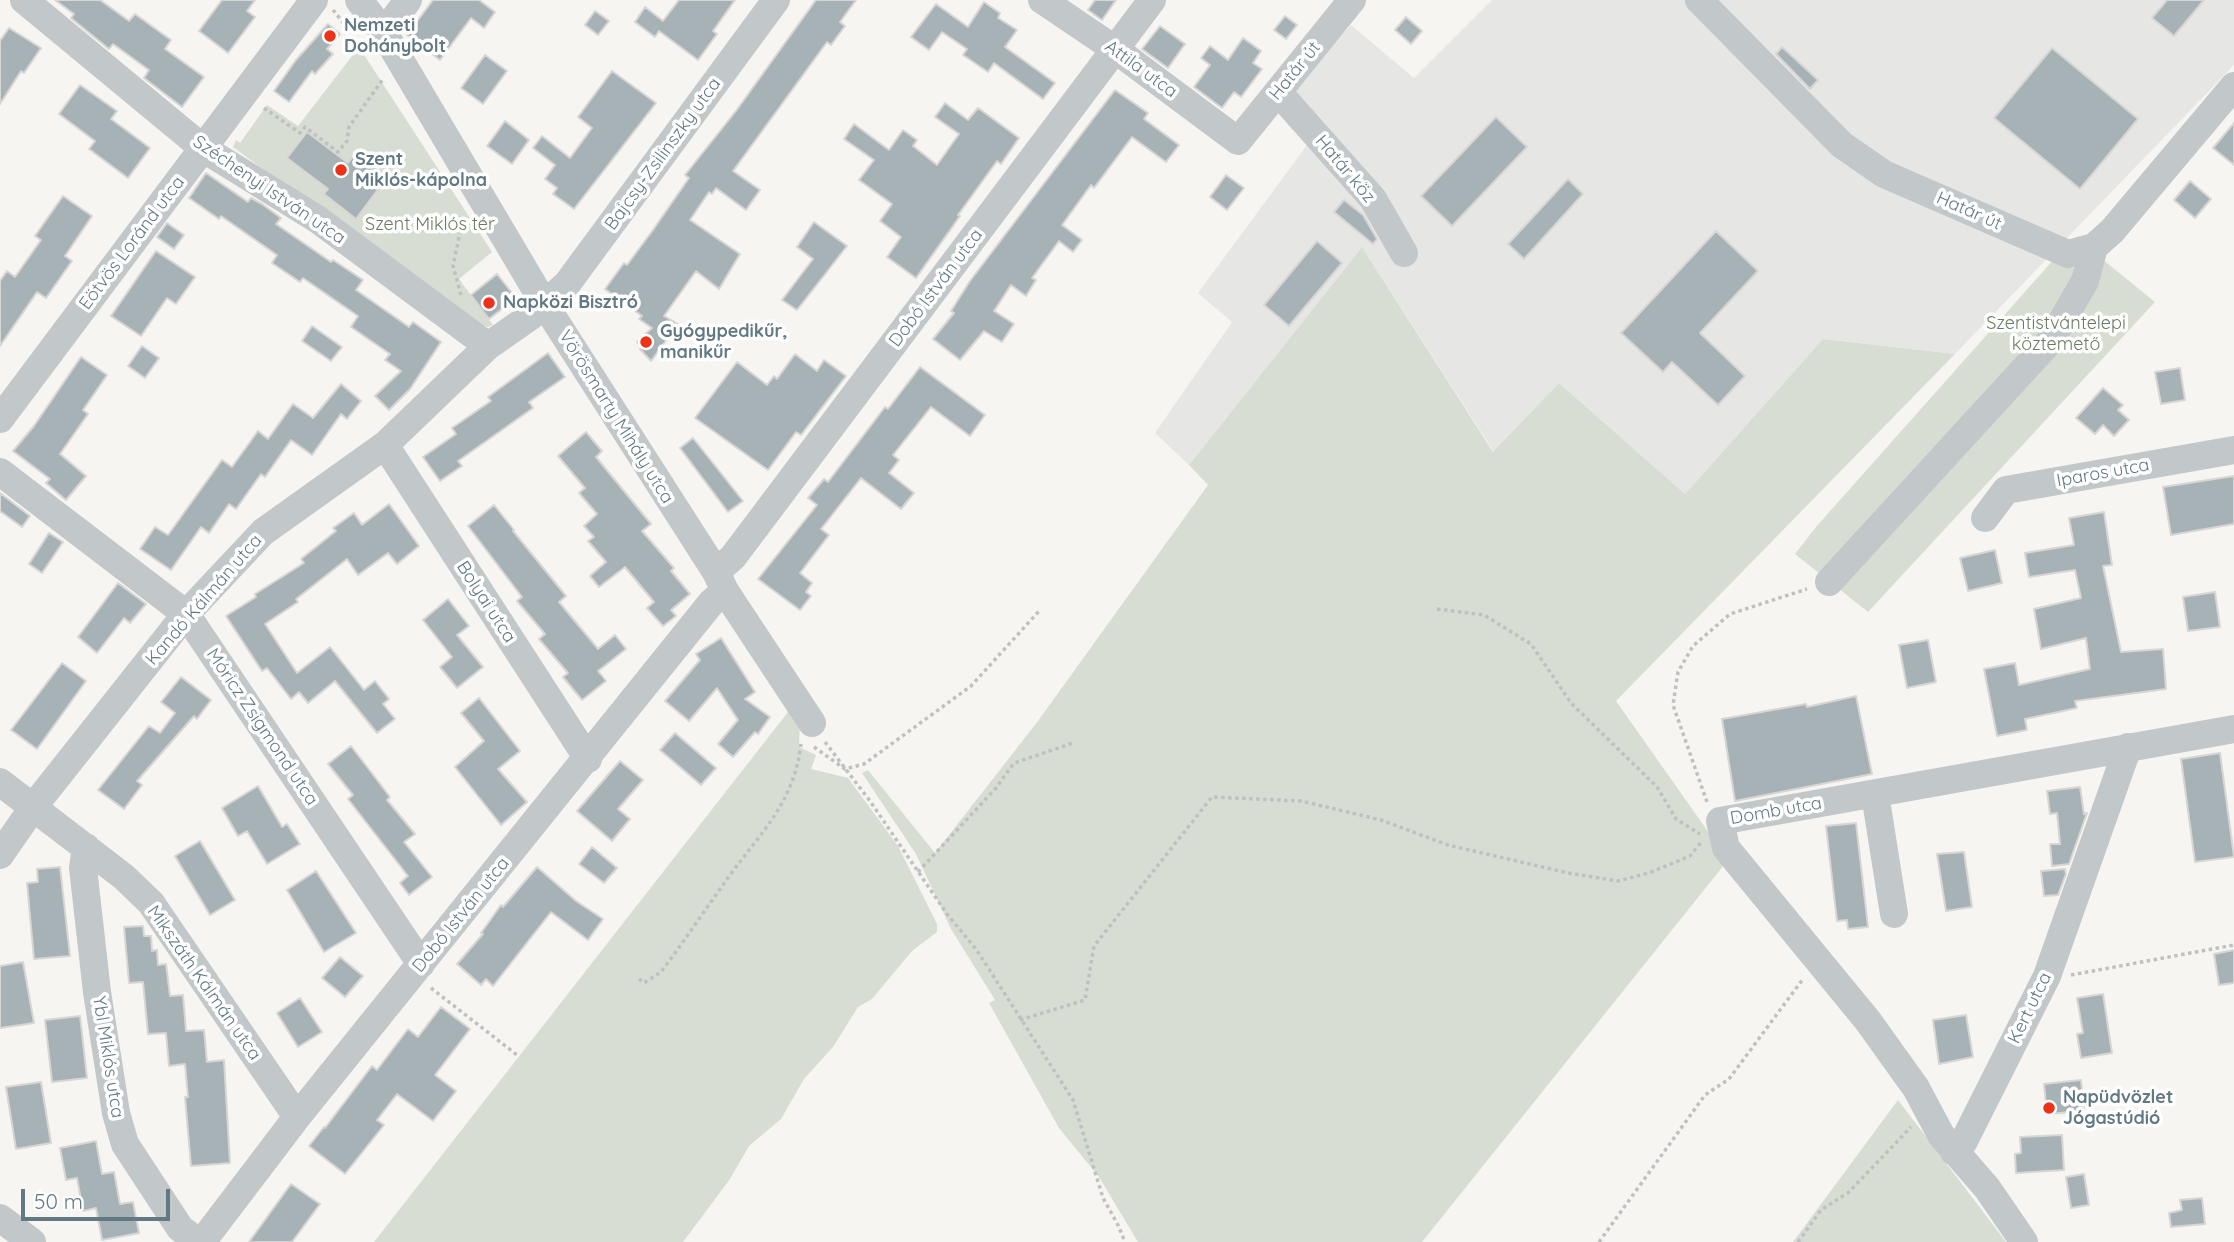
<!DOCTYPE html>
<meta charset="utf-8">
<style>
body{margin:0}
#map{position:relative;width:2234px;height:1242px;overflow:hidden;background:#f6f5f1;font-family:Quicksand,sans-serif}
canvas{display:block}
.scale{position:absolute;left:21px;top:1189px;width:149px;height:32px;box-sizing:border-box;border:4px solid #627984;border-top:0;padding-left:9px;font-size:21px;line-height:24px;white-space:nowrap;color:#627984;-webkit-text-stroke:5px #fff;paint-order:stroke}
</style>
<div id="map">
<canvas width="2234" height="1242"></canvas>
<div class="scale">50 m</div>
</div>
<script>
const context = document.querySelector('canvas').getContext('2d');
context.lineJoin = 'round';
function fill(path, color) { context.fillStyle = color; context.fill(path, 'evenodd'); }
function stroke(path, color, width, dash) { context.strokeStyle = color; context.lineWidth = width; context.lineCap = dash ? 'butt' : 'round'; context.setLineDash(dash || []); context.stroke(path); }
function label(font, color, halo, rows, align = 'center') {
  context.font = font + ' Quicksand,sans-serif'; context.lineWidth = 7; context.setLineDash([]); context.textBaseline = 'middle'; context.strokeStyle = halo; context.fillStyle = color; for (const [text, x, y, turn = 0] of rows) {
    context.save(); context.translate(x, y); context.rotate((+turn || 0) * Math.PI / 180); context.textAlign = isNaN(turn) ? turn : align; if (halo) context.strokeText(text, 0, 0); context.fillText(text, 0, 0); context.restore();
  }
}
fill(new Path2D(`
 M1492,0H2234V65L1955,354L1823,339L1685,494L1559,383L1494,452L1362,247L1189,465L1155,433L1232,322L1198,293L1310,141L1291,90L1351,25L1414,78Z`), '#e6e7e5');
fill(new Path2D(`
 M359,47L492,252L459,279L493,325L488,327L467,320L233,147L236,140L240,143L267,105L298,126Z
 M1362,247L1493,452L1559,383L1685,494L1823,339L1955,354L1616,701L1728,860L1422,1242H1138L1099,1177L1059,1128L989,1003L995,1000L951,929L916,854L862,773L868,770L935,853L1038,721L1208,485L1189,465Z
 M2055,258L2088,275L2102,259L2155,302L1868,612L1795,554L1816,527Z
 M798,707L800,721L799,747L816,755L811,769L848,778L898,846L937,924V932L912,951L872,999L858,1007L833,1047L804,1079L781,1119L749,1146L730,1179L683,1242H374L788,712Z
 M1898,1100L2006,1242H1793Z`), '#d7ddd2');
const building = new Path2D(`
 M55,0H100L129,21L135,14L171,40L165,49L204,77L182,107L144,78L149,70L113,44L109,49L71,18L74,14Z
 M222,0H255L247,11L255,17L228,53L199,31Z
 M433,0H479L495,12L484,28L471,18L440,60L407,35Z
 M679,0H735L713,31L717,34L698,60L659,31L655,37L635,22L645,7L663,21Z
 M816,0H856L840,22L845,26L831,45L827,42L733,171L760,190L746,210L716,188L712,194L709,192L690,220L740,254L719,289L696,271L664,316L678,324L651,361L640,349L642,347L637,342L652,328L639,319L642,316L605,289L624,263L627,265L653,230L689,178L685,175L736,111Z
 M1095,0H1116L1102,20L1088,10Z
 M2167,0H2204L2174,36L2152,18Z
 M984,2L1000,13L998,18L1017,30L1005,47L1055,83L1043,99L994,63L988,72L963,55L967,49L942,32L929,50L911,37L936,4L968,27Z
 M595,11L609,21L598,35L585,25Z
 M1285,16L1297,25L1286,39L1274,30Z
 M1406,17L1422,31L1411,44L1395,30Z
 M328,24L340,34L327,49L333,54L315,74L312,71L289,102L274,91L296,60Z
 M1160,26L1185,44L1168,68L1142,49Z
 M9,28L41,48L24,73L21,71L0,104V41Z
 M1243,38L1261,51L1253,63L1262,69L1241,97L1234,92L1222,108L1194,87L1210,65L1201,58L1210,46L1228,60Z
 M1782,47L1818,80L1810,89L1776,54Z
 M2052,48L2138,119L2080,189L1994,118Z
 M485,55L507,71L483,104L461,88Z
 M612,71L656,103L574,209L553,194L557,188L545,179L555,165L533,148L542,136L570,158L592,128L578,117Z
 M80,85L117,111L111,119L150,148L128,178L89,149L95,141L59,114Z
 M1115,90L1148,113L1144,119L1179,145L1166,162L1132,137L1094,188L1091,185L1062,225L1082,240L1073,252L1059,241L1032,278L1036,280L1026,296L1011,285L994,311L1014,324L1002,342L984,331L960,360L933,339L954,313L951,311L970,281Z
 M945,103L968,120L978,108L1019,138L1001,164L997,161L958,215L960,216L916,278L887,257L901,237L880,221L892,204L859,180L874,160L844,139L854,124L889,150L903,130L917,140L913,146L937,165L959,134L935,117Z
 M1496,117L1527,147L1452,226L1421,196Z
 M505,121L529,140L512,164L487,146Z
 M2234,123V165L2213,148Z
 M307,132L348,163L356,152L388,176L356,219L324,194L328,189L287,158Z
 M206,173L248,202L251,198L262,204L281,218L276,224L331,262L333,260L363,280L356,290L409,327L413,322L441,342L410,389L389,410L375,396L401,371L385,360L390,354L351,327L358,316L303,278L300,282L272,263L277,255L221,216L219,219L189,198Z
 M1226,175L1244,188L1227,210L1210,197Z
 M1568,179L1583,194L1524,259L1508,244Z
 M2190,181L2211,199L2195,218L2174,200Z
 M63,196L92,216L65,256L72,261L46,298L37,292L0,346V281L7,271L15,277L41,240L35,236Z
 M1344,200L1363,215L1377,239L1373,244L1334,212Z
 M814,222L847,246L797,310L782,300L813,259L797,247Z
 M167,223L184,235L174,249L157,237Z
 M1716,231L1758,271L1700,333L1745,376L1718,405L1672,362L1663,372L1621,333Z
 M1317,241L1342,263L1289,326L1264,305Z
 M156,251L195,277L176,304L167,298L141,336L111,316Z
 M497,274L516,298L489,319L471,295Z
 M312,326L342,347L331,361L302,341Z
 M142,346L159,358L145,378L128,366Z
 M548,353L565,377L529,402L533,408L458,461L462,466L440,481L423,457L456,434L452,428L491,401L488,397Z
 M795,354L817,371L824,360L846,376L801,435L796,432L768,470L695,418L737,362L767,385L774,376L777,379Z
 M81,357L107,375L83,410L88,414L60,454L86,476L66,500L46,483L50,479L13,451L34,426Z
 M920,367L985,415L970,436L931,407L893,455L899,460L889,473L914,493L901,509L861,478L821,529L829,535L800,573L812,583L806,592L811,596L800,610L758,579L817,505L808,498L824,479L828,482L885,407L888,409Z
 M2180,368L2185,400L2161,404L2155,372Z
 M341,384L361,401L347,419L341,414L312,455L291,440L265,477L261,474L236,509L229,504L209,533L201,527L171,570L140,549L155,527L168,535L222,460L232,467L258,431L268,439L293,404L313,418Z
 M2103,388L2123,405L2118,410L2129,420L2114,436L2103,425L2095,434L2076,418Z
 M586,432L602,451L596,457L651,524L642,531L674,568L671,571L690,594L671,610L676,616L663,626L647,608L654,602L625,567L599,587L590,576L606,562L588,541L594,537L584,526L597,514L579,493L585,488L558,456Z
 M693,438L743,501L728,512L680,448Z
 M2234,476V524L2171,535L2163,487Z
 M0,493L30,516L22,527L0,511Z
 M389,504L419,546L397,564L388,553L358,575L347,559L296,599L298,602L265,624L297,673L330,647L364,690L375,681L389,699L383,704L395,719L377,733L335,681L308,703L299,692L291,699L267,668L262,671L226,616L256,597L255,594L304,563L301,559L336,531L333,528L354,513L362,525Z
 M494,505L514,530L513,531L566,596L559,602L598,649L615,635L626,649L598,671L606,681L582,700L563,677L568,673L539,639L545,634L517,601L522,597L468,526Z
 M2104,512L2112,565L2103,566L2121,652L2163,649L2166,689L2075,701L2077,708L2025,719L2027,730L1997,736L1984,669L2015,663L2019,685L2090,669L2086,638L2041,649L2034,609L2081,598L2075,570L2029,577L2025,553L2074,545L2069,518Z
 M49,533L63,542L42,573L29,564Z
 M1995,550L2002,583L1968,591L1960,558Z
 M118,583L146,604L130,623L124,618L97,653L78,637Z
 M2215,592L2220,627L2188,631L2183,597Z
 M448,599L469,626L457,635L483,667L457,688L440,667L452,657L423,620Z
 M721,638L755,692L745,699L770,717L758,734L755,732L733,757L718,744L738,720L717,688L689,721L665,701L700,660L696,654Z
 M1928,640L1936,682L1907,688L1899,645Z
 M62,663L86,681L37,749L11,730Z
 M181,677L211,700L197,719L194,716L137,781L142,785L124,809L98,790L149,726L160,733L175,713L161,702Z
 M1856,696L1872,774L1735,801L1722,719L1806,704L1807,707Z
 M479,698L520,751L498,769L527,802L501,825L455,767L484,741L461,713Z
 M675,733L716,768L701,785L660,750Z
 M351,746L390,797L387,800L415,834L404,842L432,877L409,895L400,883L408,876L348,799L353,795L328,764Z
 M2220,753L2234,857L2195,862L2181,759Z
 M620,761L643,780L618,809L630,819L612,841L577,811Z
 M258,786L282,827L287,824L300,844L267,864L247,831L238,836L222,808Z
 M2080,787L2084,814L2087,813L2069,864L2052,866L2050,844H2060L2057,813L2050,814L2047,791Z
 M1856,823L1868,927L1848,929L1847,920L1837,921L1826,826Z
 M200,841L235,900L210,915L175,856Z
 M592,847L617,868L604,883L579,864Z
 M1964,852L1972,907L1946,911L1937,854Z
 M60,867L70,956L34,959L27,883L38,882L37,869Z
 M537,867L576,901L603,919L588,940L551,912L493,986L486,979L481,985L457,964L483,934L481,933L501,905L503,907Z
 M2065,869L2066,874L2058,895L2044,896L2041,871Z
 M316,871L356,933L324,952L287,890Z
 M143,926L144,936H151L152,951L157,950L158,965L166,964L170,996L183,995L186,1031L204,1030L207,1062L224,1060L230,1163L191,1166L185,1097H188L185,1064L169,1066L166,1033L148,1034L143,982L129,983L124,927Z
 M2234,950V983L2219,985L2214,954Z
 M340,957L363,976L345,997L322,978Z
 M23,962L34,1023L0,1028V966Z
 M2103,994L2112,1053L2081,1058L2077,1034L2083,1033L2077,998Z
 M300,998L322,1032L298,1047L277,1013Z
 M441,1007L470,1029L435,1075L456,1091L433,1121L397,1094L377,1120L384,1125L345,1174L309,1146L324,1127L325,1128L372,1066L377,1070L408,1029L418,1037Z
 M1966,1015L1973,1057L1939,1064L1933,1020Z
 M80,1016L87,1078L52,1082L45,1020Z
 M2081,1080L2084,1111L2047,1114L2044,1084Z
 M41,1082L51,1143L16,1149L6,1087Z
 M2062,1135L2064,1170L2016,1173L2015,1154L2021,1153L2020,1137Z
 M96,1141L102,1174L114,1172L120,1204L133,1202L139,1233L102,1240L96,1208L83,1211L77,1178L66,1180L60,1148Z
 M2084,1174L2089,1205L2071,1208L2066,1177Z
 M291,1184L320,1204L292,1242H249Z
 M2202,1198L2205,1224L2171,1227L2169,1213L2182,1210L2180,1200Z`);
fill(building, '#a6b2b5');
stroke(building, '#d7d6d4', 2);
stroke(new Path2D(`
 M333,10L350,31
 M264,108L300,133L305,127L338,152L347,141L349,127L383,79
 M461,295L453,266L464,214
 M1437,609L1484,615L1531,644L1571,703L1657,787L1676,819L1700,834
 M825,742L870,801L947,914L976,949L1073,1100L1103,1198L1118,1225L1125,1242
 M814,747L845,769L864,764L971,686L1040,610
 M1707,802L1673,705L1678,672L1693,646L1730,614L1807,589
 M918,872L996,788L1014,763L1073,743
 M2071,975L2234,945
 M639,979L644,983L661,972C685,940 707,907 730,875C763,830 794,802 801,744
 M431,988L517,1055
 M1020,1020L1085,1000L1094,946L1212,797L1301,801L1381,820L1448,845L1568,873L1618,881L1649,873L1690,856L1702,841
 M1599,1242L1705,1095L1729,1079L1803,979
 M1798,1242L1821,1210L1849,1192L1911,1127`), '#bec0c2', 3.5, [3.5, 3.5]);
stroke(new Path2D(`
 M24,0L204,149L317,219L488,346
 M359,0L384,33L545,305L716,572L725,591L812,723
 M1042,0L1116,50L1238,141L1352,0
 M1699,0L1842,145L1884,174L2068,254L2094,247L2112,231L2234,86
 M384,33L408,0
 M1278,92L1373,199L1404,253
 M0,419L314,0
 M385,445L588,759
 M0,472L186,614L421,964
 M1985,518L2006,490L2234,450
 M716,572L733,557L1152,0
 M1829,582L2051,340L2085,281L2094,247
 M0,782L124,877L151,903L297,1117
 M1875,794L1894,914
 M86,847L83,868L97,992L116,1113L125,1144L180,1228L198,1242
 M0,855L34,806L186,614L263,532L385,445L488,346L531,316L567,284L776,0
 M1954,1152L1964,1141L2047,976L2128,747
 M0,1218L32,1242
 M202,1242L297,1117L711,603L725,591
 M2024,1242L1987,1188L1941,1135L1916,1088L1868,1021L1726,848L1720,821L2234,729`), '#c2c7c9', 28);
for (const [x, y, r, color] of [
 [330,36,7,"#ed3219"],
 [341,170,7,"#ed3219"],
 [489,303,7,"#ed3219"],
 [646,342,7,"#ed3219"],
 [2049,1108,7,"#ed3219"]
]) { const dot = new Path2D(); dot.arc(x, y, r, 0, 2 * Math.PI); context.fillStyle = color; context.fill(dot); stroke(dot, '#fff', 2.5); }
label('bold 18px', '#627984', '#fff', [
 ["Nemzeti",344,26],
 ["Dohánybolt",344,47],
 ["Szent",355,160],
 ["Miklós-kápolna",355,181],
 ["Napközi Bisztró",503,303],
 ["Gyógypedikűr,",660,332],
 ["manikűr",660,353],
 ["Napüdvözlet",2063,1098],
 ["Jógastúdió",2063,1119]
], 'left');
label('18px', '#627984', '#fff', [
 ["Attila utca",1141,69,36],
 ["Határ út",1295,71,-51],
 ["Bajcsy-Zsilinszky utca",663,154,-54],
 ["Határ köz",1345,169,50],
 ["Széchenyi István utca",269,190,34],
 ["Határ út",1969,211,24],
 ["Eötvös Loránd utca",132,243,-53],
 ["Dobó István utca",936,288,-53],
 ["Vörösmarty Mihály utca",616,417,58],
 ["Iparos utca",2103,473,-10],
 ["Kandó Kálmán utca",204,600,-49],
 ["Bolyai utca",486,602,57],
 ["Móricz Zsigmond utca",262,727,56],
 ["Domb utca",1776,811,-10],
 ["Dobó István utca",461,915,-51],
 ["Mikszáth Kálmán utca",204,983,55],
 ["Kert utca",2030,1008,-64],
 ["Ybl Miklós utca",108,1057,81]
]);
label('18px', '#6a7b62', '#fff', [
 ["Szent Miklós tér",430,225],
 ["Szentistvántelepi",2056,324],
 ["köztemető",2056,345]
]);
</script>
